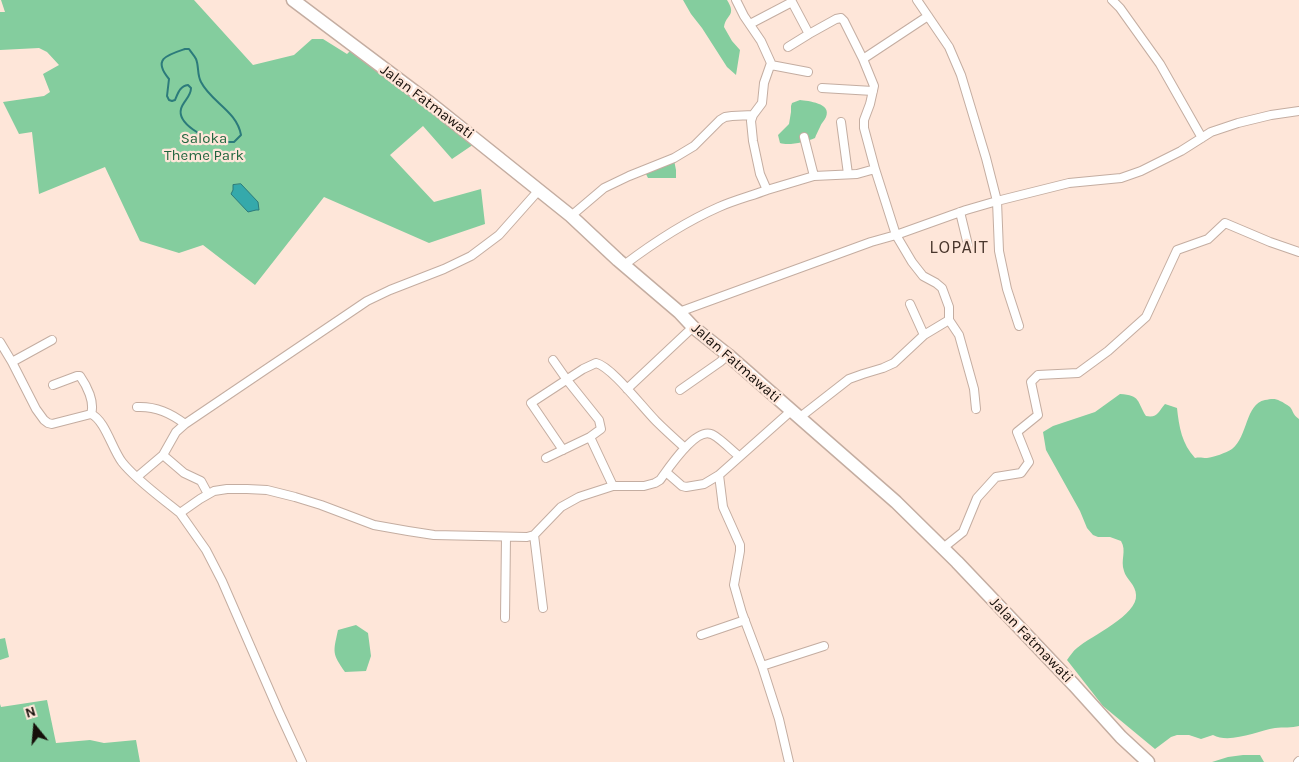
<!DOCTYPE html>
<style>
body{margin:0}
#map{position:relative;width:1299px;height:762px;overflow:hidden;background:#fee6d9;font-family:Karla,sans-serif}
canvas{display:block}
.north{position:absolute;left:10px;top:702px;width:50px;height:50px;-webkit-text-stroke:4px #fee6d9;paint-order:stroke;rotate:343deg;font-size:14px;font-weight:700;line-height:20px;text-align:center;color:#160f0a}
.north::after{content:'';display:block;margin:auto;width:18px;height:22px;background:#160f0a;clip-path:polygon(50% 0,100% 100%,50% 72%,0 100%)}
</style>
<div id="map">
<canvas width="1299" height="762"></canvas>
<div class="north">N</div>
</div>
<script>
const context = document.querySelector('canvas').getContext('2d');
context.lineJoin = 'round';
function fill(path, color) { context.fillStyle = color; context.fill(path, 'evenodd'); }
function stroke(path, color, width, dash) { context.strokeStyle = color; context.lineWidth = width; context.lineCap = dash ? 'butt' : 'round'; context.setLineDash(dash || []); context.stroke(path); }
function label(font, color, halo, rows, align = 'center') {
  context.font = font + ' Karla,sans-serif'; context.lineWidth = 4.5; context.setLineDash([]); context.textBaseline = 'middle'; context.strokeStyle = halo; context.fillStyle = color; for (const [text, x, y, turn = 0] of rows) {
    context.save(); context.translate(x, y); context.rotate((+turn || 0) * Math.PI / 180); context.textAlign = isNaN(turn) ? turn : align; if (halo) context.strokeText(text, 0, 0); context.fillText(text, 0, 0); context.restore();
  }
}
fill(new Path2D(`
 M1,0H194L253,65L294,55L312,39H323L347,54L352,49L477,142L452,159L423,126L390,155L434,202L481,189L485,224L429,243L324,197L255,285L203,245L179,253L140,241L105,167L39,194L32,132L19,134L3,102L44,96L50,92L43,74L59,65L47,52L39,48L0,50V12H5Z
 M683,0H727C737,16 726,14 724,27L732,41L740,50L736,75L727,67L702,28L691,14Z
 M800,100C808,101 832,103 826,117C825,120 821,123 820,127C818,131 816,135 815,138C805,142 789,146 780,143L778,135L789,124L791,112V106L792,103Z
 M673,155L676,170V178H648L643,168Z
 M1120,394C1141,395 1137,402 1146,416C1158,418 1158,412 1165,404L1177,408C1179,427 1182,444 1195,458C1200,457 1202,458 1207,458C1214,457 1226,453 1232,449C1248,437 1245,404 1265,400C1271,399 1275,398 1280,401C1283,402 1287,405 1290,407C1294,412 1292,414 1299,419V726C1292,728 1283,727 1275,728C1257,731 1230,744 1213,735L1201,739L1189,735H1177L1171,737L1155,749L1103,706L1067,660C1070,656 1073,651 1077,648C1091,636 1138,615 1136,595C1136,585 1126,579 1124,571C1120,560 1127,551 1121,541L1110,537H1098L1093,535L1087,528L1080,511L1046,450L1043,432L1053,426L1095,412Z
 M356,625L368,633L371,656L366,671L345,672C332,653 333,653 338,630Z
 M5,638L9,657L0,660V639Z
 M47,700L56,743L90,740L104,743L136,740L140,762H0V704L1,707Z
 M1243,755H1260L1264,762H1212L1228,757Z`), '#84cd9e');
const water = new Path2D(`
 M241,184L258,202L259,210H256L248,212L231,194L233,190V185Z`);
fill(water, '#35a9ab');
stroke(water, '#2c7b7b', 1);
stroke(new Path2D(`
 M185,49H189C191,52 194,55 196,59C199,66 197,75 201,82C211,102 237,111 241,135L234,142C228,142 222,142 217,141C205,138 177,124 181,109C183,101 191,97 191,88L188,85C180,86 178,93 175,100L172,101L169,100L167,96L169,79C152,59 167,55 185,49Z`), '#2c7b7b', 2);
const minor = new Path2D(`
 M917,0L949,47L961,75L986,158L997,201L999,251L1007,289L1019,326
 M1112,0L1120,8L1160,64L1202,138
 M750,24L792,2L809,34L836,19L841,18L844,21L863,59L874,86L870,104L864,120V128L875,169
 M788,47L809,34
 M863,59L928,16
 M771,65L808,72
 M822,88L873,91
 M841,122L848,174
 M804,137L814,176
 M767,190L814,176L857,174L875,169L896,235L912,262L923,276L936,283L942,288L949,307V320L924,335L894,363L883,368L863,374L849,379L799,418
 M960,212L968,245
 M571,216L604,188L629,176L674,158L694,146L720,120L725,117L732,116L753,115
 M624,265C653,243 685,222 719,207C735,200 751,196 767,190L760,174L753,141L751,121L753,115L762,103L764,83L771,63L761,41L744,16L736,0
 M910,304L924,335
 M679,312L871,242L896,235L966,210L997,201L1069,183L1121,178L1141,171L1181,151L1211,132L1238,123L1271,115L1299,111
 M949,320L959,335L974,389L976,409
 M0,342L12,362L36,409L44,420L48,423L52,424L91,414C105,420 112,449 122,462C136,480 163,499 180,513L200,499L214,491L227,489H247L267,490L295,497L321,505L374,525L408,531L434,535L527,537L534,535L561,507L579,497L613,486H644L655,483L660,480C668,469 695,428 711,434C718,436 732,451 739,456
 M12,362L52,340
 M53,385L77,376H80C87,386 95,402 91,414
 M627,389L693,327
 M680,390L720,362L728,355
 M137,407C155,406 171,413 185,424
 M590,437L613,486
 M563,450L531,403L583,369L596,363C612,367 642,407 656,421C665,430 675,439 685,448
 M163,455L184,473L201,481L208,494
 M546,458L590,437L601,429L599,420L567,380L553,360
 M666,472L682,486L686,487L704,484L719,475L791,411
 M719,475L723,507L740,545V551L734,585L742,613L762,666L779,719L789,762
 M137,477L163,455L176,432L185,424L367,301L390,290L444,269L471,256L499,235L539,190
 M180,513L206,550L222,581L279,712L302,762
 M534,535L543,608
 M943,548L963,532L977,498L996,477L1021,473L1029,462L1017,432L1038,415L1031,382L1038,375L1078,373L1108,351L1146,317L1177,250L1208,239L1225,223L1270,242L1299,252
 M505,618L506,537
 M701,635L745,620
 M762,666L824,646
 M1298,762L1299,761`);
const trunk = new Path2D(`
 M293,0L430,103L571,216L618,260L679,312L693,327L728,355L896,502L957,562L1074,685L1121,737L1148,762`);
stroke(minor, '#c4ada1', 10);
stroke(trunk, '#c4ada1', 15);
stroke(minor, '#fff', 8);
stroke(trunk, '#fff', 12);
label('15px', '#160f0a', '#fee6d9', [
 ["Jalan Fatmawati",427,102,37],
 ["Jalan Fatmawati",736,363,41],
 ["Jalan Fatmawati",1031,640,46]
]);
label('15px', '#22663f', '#fee6d9', [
 ["Saloka",204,139],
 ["Theme Park",204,156]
]);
context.letterSpacing = '1px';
label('18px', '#49362c', '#fee6d9', [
 ["LOPAIT",959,248]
]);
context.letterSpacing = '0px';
</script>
